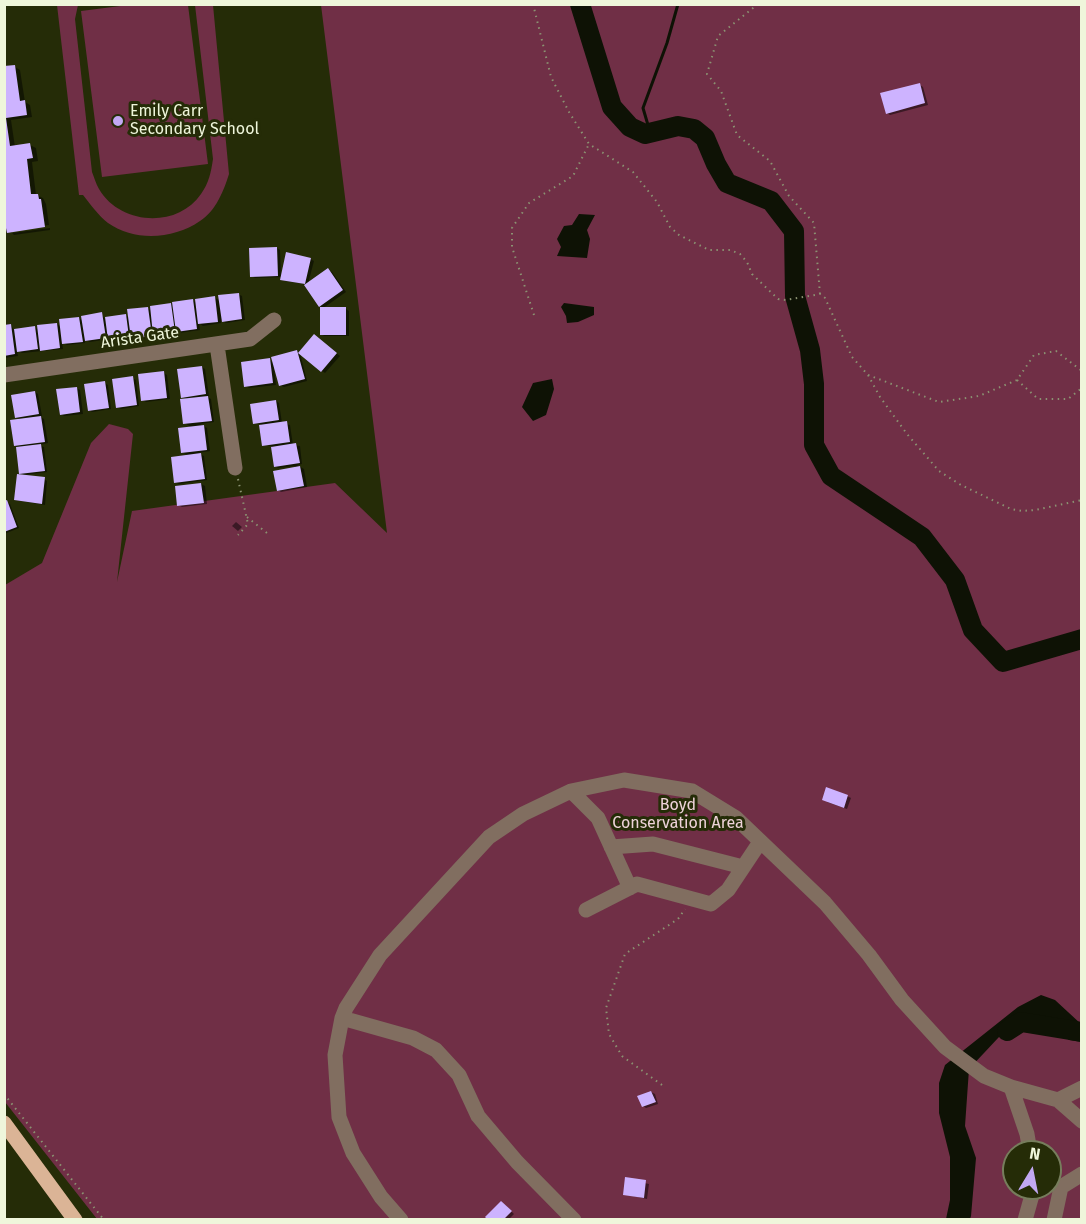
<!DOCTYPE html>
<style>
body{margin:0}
#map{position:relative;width:1086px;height:1224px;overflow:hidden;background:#252c07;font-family:"Fira Sans",sans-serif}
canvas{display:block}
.frame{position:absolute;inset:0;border:6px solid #eff6db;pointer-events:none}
.north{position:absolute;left:1002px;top:1140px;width:60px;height:60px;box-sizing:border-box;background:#252c07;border:2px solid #767d5c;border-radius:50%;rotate:10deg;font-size:16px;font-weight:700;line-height:24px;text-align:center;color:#eff6db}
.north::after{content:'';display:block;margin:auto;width:21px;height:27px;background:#c2a8f3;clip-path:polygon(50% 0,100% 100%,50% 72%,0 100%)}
</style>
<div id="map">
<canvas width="1086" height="1224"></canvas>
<div class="frame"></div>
<div class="north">N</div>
</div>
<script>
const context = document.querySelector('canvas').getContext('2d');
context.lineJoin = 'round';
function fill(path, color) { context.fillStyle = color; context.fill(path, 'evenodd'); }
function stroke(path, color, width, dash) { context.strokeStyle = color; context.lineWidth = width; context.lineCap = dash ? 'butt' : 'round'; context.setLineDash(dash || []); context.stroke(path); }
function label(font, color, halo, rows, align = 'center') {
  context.font = font + ' "Fira Sans",sans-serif'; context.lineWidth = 6; context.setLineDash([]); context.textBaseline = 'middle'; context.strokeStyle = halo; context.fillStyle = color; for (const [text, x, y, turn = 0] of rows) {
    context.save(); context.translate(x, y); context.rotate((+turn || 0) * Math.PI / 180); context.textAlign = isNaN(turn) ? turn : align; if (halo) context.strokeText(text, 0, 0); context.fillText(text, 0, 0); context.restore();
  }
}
fill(new Path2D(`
 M136,4L188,5L208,164L102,177L81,11Z
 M57,5H78L75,19L92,172C94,177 96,184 99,189C120,225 177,229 201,194C209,183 211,172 213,159L195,5H213L229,174C224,190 216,211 200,221C174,239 135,242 108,223C98,215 91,205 83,195H79Z
 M321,5H1081V1219H97L5,1102V585L42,563L91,443L109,424L128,429L133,434L117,582L132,511L335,483L387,533ZM1014,1152H1050V1188H1014Z`), '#702f46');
fill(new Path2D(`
 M579,214L595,215L587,230L590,239L587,258L557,256L561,247L557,239L564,226L572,225Z
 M564,303L594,307V315L578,322L567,323L566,316L561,307Z
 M552,379L554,389L546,415L533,421L522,407L533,383Z
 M1041,995L1055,1000L1081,1024V1042L1069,1040L1047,1025L1030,1023L999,1037L969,1069L965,1126L976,1158L971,1216L970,1219H946L950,1200V1157L939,1113V1083L945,1065L1018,1007Z`), '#0e1205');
fill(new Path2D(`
 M15,67L20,70L25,102L30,105L32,117L11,120L15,147L30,145L36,148L38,161L32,162L36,195L43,198L46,204L49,225L12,230V233L9,232L7,221H4V68Z
 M920,85L923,87L928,105L890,115L887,113Z
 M50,228V230L14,235L12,233Z
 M277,248L280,250L281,276L310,259L314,261L308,284L328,270L332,272L346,292L322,309H346L349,311V336H324L321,334V307L305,284L285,281L282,277L255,278L251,276Z
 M238,294L242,296L245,320L226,323L221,320V323L203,326L199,323L200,330L158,336L154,334V337L136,340L113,341L109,339L90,342L85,340V343L67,345L62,342L63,349L22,353L17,350L18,356L4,358V326L11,325L14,330L34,327L39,330L57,324L62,327L79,318L83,321L101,314L105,319L126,316L130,318L147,308L152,311L151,307L192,300L197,303L215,298L221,301Z
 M318,338L340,356L325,373L322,371Z
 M297,351L300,353L307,381L284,387L280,385L276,368H274L276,385L249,388L246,386L269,360L274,363Z
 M202,367L205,369L209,396H206L211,399L214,422L200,424L207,428L210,451L198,453L204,456L207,480L179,484L175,482L189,456L182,452L192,428L185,423L188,400L183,397Z
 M164,373L167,375L170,399L146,402L143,400Z
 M132,378L136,380L139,406L121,409L117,407Z
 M105,383L108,385L111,409L92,412L89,410Z
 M76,388L80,390L83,414L64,416L61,414Z
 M35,392L38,394L42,416H39L44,419L48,443L39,445L44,447L47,472L24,475L21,473L12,421L21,420L16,417Z
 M276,401L279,403L282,423L290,425L293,445L300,446L302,464L297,465L304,469L307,487L281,492L278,490L295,468V466L278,468L275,466L272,446L263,445L261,424L254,423Z
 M44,479L47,481L45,505L15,500Z
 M201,484L205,486L207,504L182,507L178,505Z
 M6,502L10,504L19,528L4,534V503Z
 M236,522L242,527L238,531L232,526Z
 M847,796L851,798L847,809L827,802Z
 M651,1092L655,1094L658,1104L646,1108L643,1106Z
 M626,1179L649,1184L647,1199L624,1194Z
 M505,1205L514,1214L508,1220H490Z`), '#0007');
stroke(new Path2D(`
 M650,132L643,108L667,43L678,4`), '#0e1205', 3);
stroke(new Path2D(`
 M580,4L612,107L630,127L645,134L678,126L694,129L705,138L716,164L727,183L771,201L794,231L795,296L810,350L814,384V445L831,476L922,537L955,580L973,630L1003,662L1082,639
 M1007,1031L1021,1022L1082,1032`), '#0e1205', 20);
fill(new Path2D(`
 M15,65L20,101L25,100L27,115L6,118L10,146L30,143L33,158L27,159L31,194H38L39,199H41L45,227L7,233L4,218V66Z
 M920,83L925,103L886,114L880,93Z
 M277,247L278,276L250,277L249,248Z
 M286,252L311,258L305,284L280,280Z
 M328,268L343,290L319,307L304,285Z
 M239,293L242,319L222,322L218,295Z
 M215,296L218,322L198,324L195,299Z
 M193,299L197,329L176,332L172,302Z
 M171,303L175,332L153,335L150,306Z
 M148,307L152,336L131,339L127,309Z
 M320,307H346V335H320Z
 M102,312L106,338L85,341L81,316Z
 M126,314L129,337L108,340L105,317Z
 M79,317L83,342L62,344L59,319Z
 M57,323L60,348L40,351L37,325Z
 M11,324L15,354L4,356V325Z
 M35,326L38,349L17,352L14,329Z
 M314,334L337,353L321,372L298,353Z
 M297,350L305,379L279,386L271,357Z
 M270,358L273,383L244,387L241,362Z
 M202,366L206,394L181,398L177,369Z
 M164,371L167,398L141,401L138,374Z
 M133,376L137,405L116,408L112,379Z
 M105,381L109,408L88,411L84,384Z
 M77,387L80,412L60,415L56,389Z
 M35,391L39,414L15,418L11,395Z
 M208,396L212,421L183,424L180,399Z
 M276,400L279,420L253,424L250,404Z
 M41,416L45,442L14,446L10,420Z
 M287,421L290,442L262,446L259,425Z
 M204,425L207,450L181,453L178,428Z
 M296,443L300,463L274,467L271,447Z
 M41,444L45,471L19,474L16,447Z
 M201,453L205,479L174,483L171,457Z
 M300,466L304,486L277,491L273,471Z
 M17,474L45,477L42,504L14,500Z
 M201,483L204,503L177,506L175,486Z
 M7,500L17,527L4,532V501Z
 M826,787L848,795L844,808L822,800Z
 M651,1091L656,1102L642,1107L637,1096Z
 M625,1177L646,1180L644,1198L623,1195Z
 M501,1201L512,1211L503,1220H488L485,1217Z`), '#cdb3ff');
stroke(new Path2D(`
 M533,4L551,77L569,112L589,144L633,172L657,202L670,227L679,235L709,250H730L740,254L747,262L752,274L778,299L786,300L820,294L825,298L852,357L868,375L880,397L907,434L939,471L961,485L1011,509L1022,511L1035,510L1082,500
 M758,4L718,36L707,74L721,91L737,135L770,161L789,196L814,223L820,294
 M534,315L512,247V228L529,203L573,176L589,144
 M868,375L939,402L979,396L1017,380L1034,355L1056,351L1082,371
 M1017,380L1038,399H1068L1082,388
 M238,479L248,524L238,535
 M247,517L267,533
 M662,1085L622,1056L609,1034L606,1008L625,954L678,919L685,909
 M4,1094L104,1220`), '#8b9272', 2, [1.5, 4.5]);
stroke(new Path2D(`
 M217,345L235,468
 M4,375L250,339L274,320
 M571,791L598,818L630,888
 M611,847L653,844L743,867
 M586,910L637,884L711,904L728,890L760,842
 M342,1018L413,1038L436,1050L459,1075L478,1116L517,1162L574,1220
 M1011,1087L1027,1134L1030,1152
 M1058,1100L1082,1088
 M401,1220L381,1197L353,1153L339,1117L335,1055L342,1018L346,1008L380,955L489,837L523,814L571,791L624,780L692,791L736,818L825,903L869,955L902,1000L945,1047L984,1076L1011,1087L1058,1100L1082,1121
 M1025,1220L1034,1188
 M1054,1220L1061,1187L1082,1174`), '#816e60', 15);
stroke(new Path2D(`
 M4,1123L75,1220`), '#dbb496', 15);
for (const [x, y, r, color] of [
 [118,121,6,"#c2a8f3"]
]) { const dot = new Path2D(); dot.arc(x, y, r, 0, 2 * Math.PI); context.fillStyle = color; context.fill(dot); stroke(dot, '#252c07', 2); }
label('16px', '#eff6db', '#252c07', [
 ["Emily Carr",130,112],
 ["Secondary School",130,130]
], 'left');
label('16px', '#eff6db', '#252c07', [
 ["Arista Gate",140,338,-8]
]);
label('16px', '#eed2d9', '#252c07', [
 ["Boyd",678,806],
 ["Conservation Area",678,824]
]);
</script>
